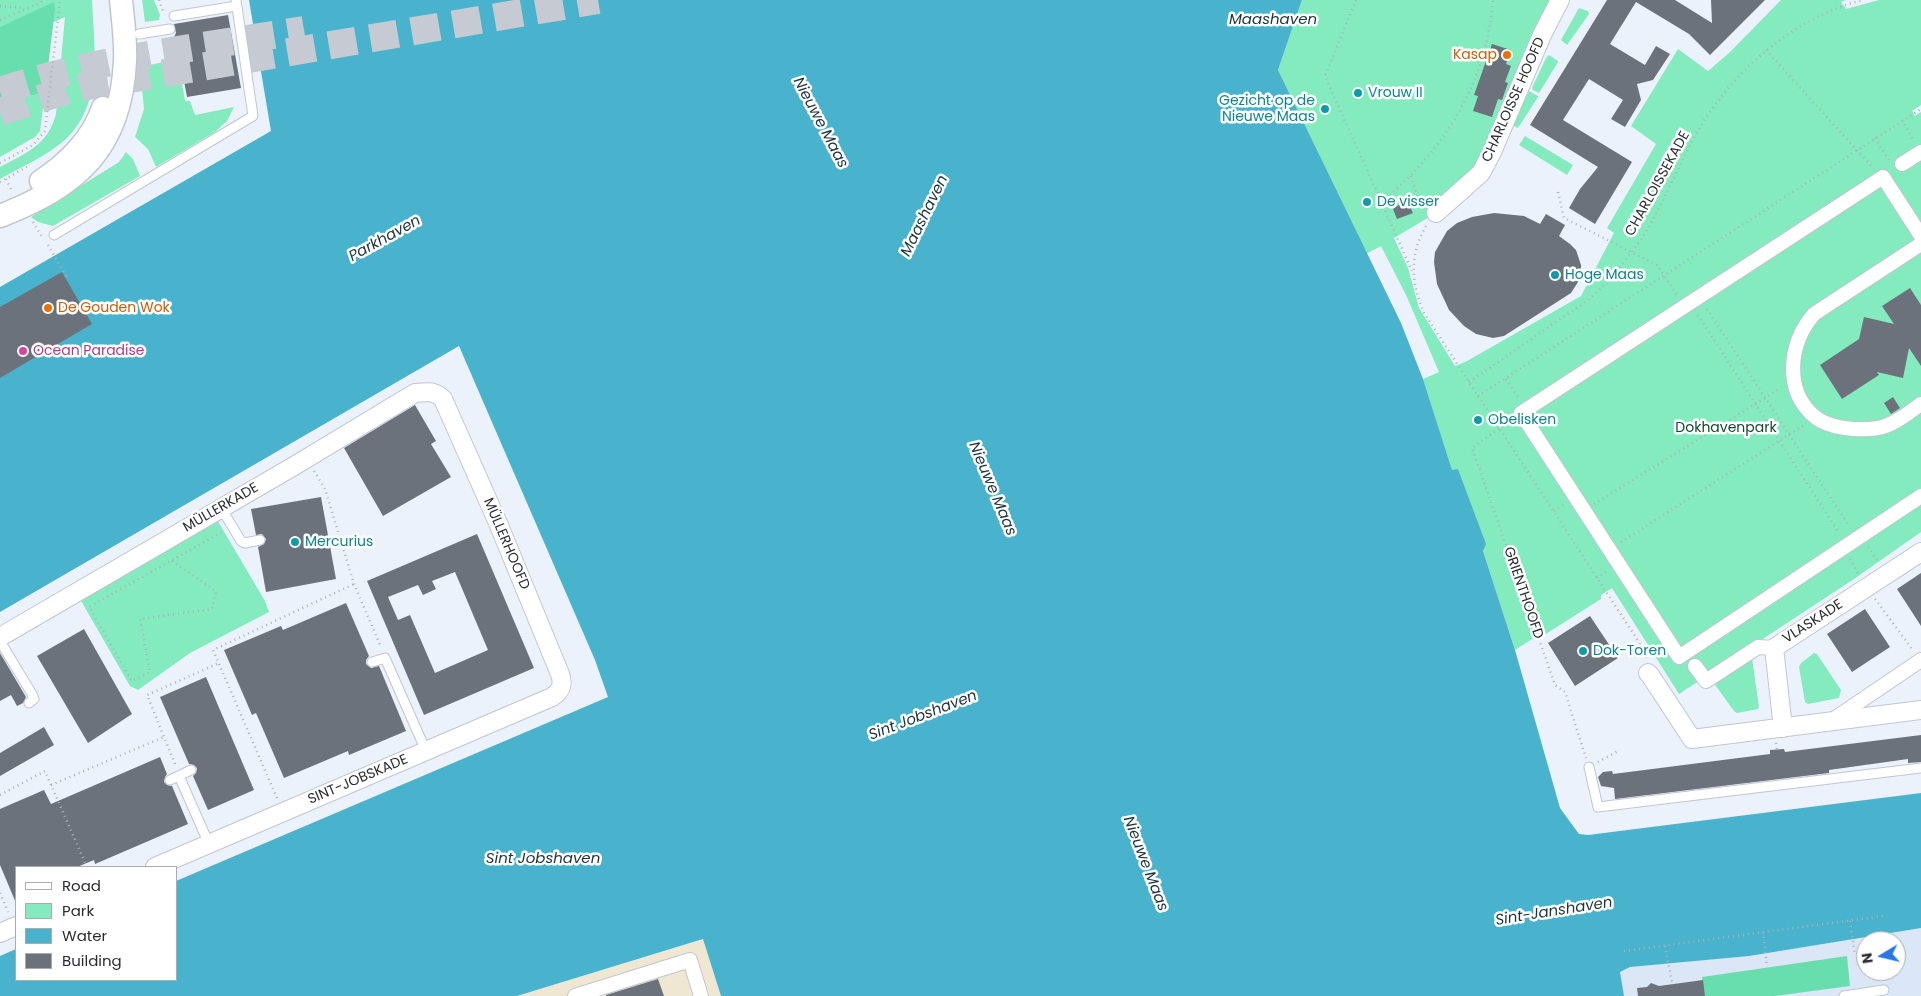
<!DOCTYPE html>
<meta charset="utf-8">
<style>
body{margin:0}
#map{position:relative;width:1921px;height:996px;overflow:hidden;background:#ecf2fc;font-family:Poppins,sans-serif}
canvas{display:block}
.legend{position:absolute;left:15px;top:866px;width:162px;height:115px;box-sizing:border-box;background:#fff;border:1px solid #aaabac;margin:0;padding:6px 9px;list-style:none;font-size:15px;color:#2a2c30}
.legend li{display:flex;align-items:center;gap:10px;height:25px}
.legend b{width:25px;border:1px solid #aaabac}
.north{position:absolute;left:1856px;top:931px;width:50px;height:50px;box-sizing:border-box;background:#fff;border:1px solid #aaabac;border-radius:50%;rotate:261deg;font-size:14px;font-weight:700;line-height:20px;text-align:center;color:#2a2c30}
.north::after{content:'';display:block;margin:auto;width:18px;height:22px;background:#2a77e3;clip-path:polygon(50% 0,100% 100%,50% 72%,0 100%)}
</style>
<div id="map">
<canvas width="1921" height="996"></canvas>
<ul class="legend">
<li><b style="height:6px;background:#fff"></b>Road</li>
<li><b style="height:14px;background:#83ebbe"></b>Park</li>
<li><b style="height:14px;background:#49b3cd"></b>Water</li>
<li><b style="height:14px;background:#6c727b"></b>Building</li>
</ul>
<div class="north">N</div>
</div>
<script>
const context = document.querySelector('canvas').getContext('2d');
context.lineJoin = 'round';
function fill(path, color) { context.fillStyle = color; context.fill(path, 'evenodd'); }
function stroke(path, color, width, dash) { context.strokeStyle = color; context.lineWidth = width; context.lineCap = dash ? 'butt' : 'round'; context.setLineDash(dash || []); context.stroke(path); }
function label(font, color, halo, rows, align = 'center') {
  context.font = font + ' Poppins,sans-serif'; context.lineWidth = 5; context.setLineDash([]); context.textBaseline = 'middle'; context.strokeStyle = halo; context.fillStyle = color; for (const [text, x, y, turn = 0] of rows) {
    context.save(); context.translate(x, y); context.rotate((+turn || 0) * Math.PI / 180); context.textAlign = isNaN(turn) ? turn : align; if (halo) context.strokeText(text, 0, 0); context.fillText(text, 0, 0); context.restore();
  }
}
fill(new Path2D(`
 M1921,897V996H1595L1577,929ZM1866,941H1896V971H1866Z`), '#dbe6f6');
fill(new Path2D(`
 M704,939L721,996H517Z`), '#f0e7d2');
fill(new Path2D(`
 M0,0H92C94,47 104,103 66,139C47,156 21,167 0,179V167C26,153 48,145 56,114L65,17L8,43L0,61Z
 M142,0H154L160,15L159,20L145,22Z
 M1302,0H1560L1492,152L1436,213L1394,238L1408,268L1419,308L1455,366L1467,361L1581,296L1614,233L1607,228L1656,144L1631,126L1678,49L1708,71L1729,53L1781,0H1846L1841,2L1846,9L1879,0H1921V105L1912,111L1915,116L1921,112V532L1854,579L1679,694L1612,588L1601,595V599L1541,637L1540,634L1515,650L1483,551L1485,544L1458,469L1452,471L1423,379L1439,372L1406,295L1381,246L1366,254L1278,70Z
 M1579,8L1588,11L1589,14L1567,45L1561,40Z
 M1549,55L1558,61V62L1539,93L1533,90L1532,88L1546,58Z
 M178,59L185,101H190L195,115L234,107L227,121L215,132L156,167L148,149L135,137L144,109L140,67Z
 M1529,91L1538,96V97L1518,128L1512,125Z
 M45,92L40,131L35,137L0,157V104Z
 M1525,136L1573,165L1567,175L1519,145Z
 M126,152L133,159L140,176L53,226L38,222L31,217L119,162Z
 M216,518L265,601L269,612L190,653L138,690L130,686L80,599Z
 M1814,653L1817,654L1841,690L1839,698L1808,704L1805,702L1799,667L1801,663Z
 M1752,658L1759,707L1758,709L1737,713L1734,711L1713,682Z`), '#83ebbe');
fill(new Path2D(`
 M54,2L55,9L45,92L0,104V27Z
 M1847,956L1850,986L1775,996H1704L1702,977Z`), '#68deae');
fill(new Path2D(`
 M249,0H1302L1278,70L1401,323L1423,379L1452,470L1458,469L1486,544L1483,551L1515,650L1560,808L1579,834L1588,835L1921,793V928L1749,956L1630,967L1620,972L1624,996H721L703,939L517,996H0V956L16,949V980H176V881L608,697L595,660L459,346L0,612V287L271,131Z`), '#49b3cd');
fill(new Path2D(`
 M1607,0H1675L1712,23L1711,0H1765L1710,55L1689,34L1636,2L1610,44L1645,65L1656,46L1670,54L1653,80L1637,84L1641,100L1625,127L1611,119L1623,100L1589,79L1563,120L1632,162L1595,224L1569,208L1580,189L1598,167L1530,125Z
 M228,15L241,88L187,97L184,81L179,82L172,41L176,33L174,24Z
 M1492,44L1511,50L1506,64L1511,66L1505,82L1508,83L1502,100L1498,99L1492,117L1473,111L1478,96L1474,95Z
 M1407,201L1413,213L1397,219L1393,209L1403,202Z
 M1494,213L1524,216L1540,224L1546,214L1565,225L1559,236L1570,244L1576,250L1581,265V273L1578,282L1571,293L1504,336L1493,338L1476,334L1464,326L1449,310L1437,284L1434,262L1435,252L1447,231L1457,223L1472,217Z
 M62,272L92,324L0,378V307Z
 M1910,288L1921,305V366L1909,348L1903,378L1877,372L1879,375L1842,399L1820,365L1859,339L1864,317L1894,324L1882,306Z
 M1893,397L1900,408L1891,414L1884,403Z
 M415,405L436,441L431,444L451,477L383,516L344,448Z
 M321,497L336,579L266,592L258,547L264,544L266,539L262,534L256,535L251,509Z
 M477,534L534,668L424,715L367,581ZM455,572L488,650L435,673L410,615L398,620L388,597L418,585L423,595L436,589L432,581Z
 M1921,573V626L1897,589Z
 M346,603L369,656L366,660V664L371,668L379,666L406,731L349,755L348,751L284,778L256,713L252,715L224,650L281,626L283,630Z
 M1865,609L1890,647L1852,672L1827,634Z
 M1590,616L1618,658L1575,686L1548,643Z
 M84,629L132,714L88,743L37,656Z
 M0,653L26,697L23,703L17,706L11,695L0,701Z
 M206,677L254,790L208,810L193,776L196,773L197,768L194,765L189,764L160,697Z
 M44,727L54,745L0,776V753Z
 M1921,735V762L1908,763V759L1829,770V773L1615,799L1614,788L1601,786L1598,777L1603,772L1612,771L1613,774L1770,754V750L1784,749L1785,752Z
 M160,757L167,774L165,777L164,782L167,785L172,786L188,824L95,864L94,860L77,867H16V903L0,865V809L44,790L51,804Z
 M658,979L664,996H606V995Z
 M1703,980L1705,996H1638L1637,988L1647,987L1651,983L1659,986Z`), '#6c727b');
stroke(new Path2D(`
 M0,91C98,58 203,47 304,30
 M0,112L52,95L82,87L598,0`), '#c5cad3', 28, [28, 14]);
const service = new Path2D(`
 M174,16L237,6
 M139,34L170,29
 M54,235L253,116L236,0
 M221,508L241,541L245,543L260,540
 M0,641L32,694L34,699L29,703
 M372,662L385,658L426,751
 M1589,767L1598,807L1921,768
 M179,776L209,844
 M170,780L191,770
 M1844,996L1884,990`);
const pedestrian = new Path2D(`
 M1902,164L1921,152
 M1921,236L1883,177L1521,413L1679,657L1921,496
 M1921,244L1814,314C1789,343 1783,390 1815,417C1830,429 1860,431 1878,428C1894,425 1908,413 1921,404
 M1695,666L1706,681L1758,647L1774,648
 M1831,721L1921,660
 M575,996L690,960L701,996`);
const minor = new Path2D(`
 M1436,213L1481,173L1492,152L1542,35L1560,0
 M0,637L294,466L415,393C426,392 434,390 443,399L498,523L560,674C564,685 560,692 552,697L155,867
 M1648,673L1650,675L1692,739L1921,710
 M1783,728L1774,648L1921,552
 M0,933L16,926`);
const tertiary = new Path2D(`
 M41,181C68,164 93,138 103,108
 M0,216C77,186 121,149 125,61C126,41 123,20 121,0`);
stroke(service, '#c0c6d0', 11);
stroke(pedestrian, '#c0c6d0', 16);
stroke(minor, '#c0c6d0', 20);
stroke(tertiary, '#c0c6d0', 25);
stroke(new Path2D(`
 M159,0L163,11
 M1356,0L1325,76L1412,271
 M0,6L25,8
 M0,20L46,0
 M1766,50L1873,168
 M1902,120L1914,141
 M1875,138L1889,160
 M0,163L33,145L45,131L60,0
 M1411,176L1421,208
 M6,179L12,191
 M0,182L30,165
 M1558,192L1564,218L1657,265L1677,295
 M1382,202C1447,146 1485,86 1493,0
 M33,222L42,237
 M1426,226C1409,255 1411,283 1424,313L1635,636L1644,651L1646,658
 M48,245L66,276L65,277
 M1707,309L1849,526
 M1698,315L1839,533
 M1506,379L1519,399
 M1469,382C1500,361 1530,340 1560,319C1572,310 1589,302 1599,290C1617,270 1637,248 1650,225C1669,191 1683,154 1704,121C1741,64 1797,17 1863,0
 M1478,396L1921,109
 M1511,420L1472,448L1555,685L1565,692L1586,758
 M314,471L325,489L354,584L381,647
 M1594,504L1781,388
 M1554,511L1565,504
 M1621,542L1804,425
 M1868,547L1878,561
 M1850,559L1858,574
 M172,561L216,591L212,609L140,619L150,672L132,681L89,607L222,532
 M1597,578L1606,572
 M1875,599L1912,649
 M1776,743L1777,750
 M1598,762L1620,750
 M175,764L147,695L219,663
 M51,785L164,737
 M0,795L45,771L87,867
 M277,798L213,650L354,584
 M0,893L8,912
 M1850,921L1855,955
 M1763,932L1767,967
 M1665,946L1672,982
 M1624,951L1883,916`), '#acb0b8', 2.5, [1, 4]);
stroke(service, '#fff', 9);
stroke(pedestrian, '#fff', 14);
stroke(minor, '#fff', 18);
stroke(tertiary, '#fff', 22);
for (const [x, y, r, color] of [
 [1507,55,5,"#e8710a"],
 [1358,93,5,"#0f9aa8"],
 [1325,109,5,"#0f9aa8"],
 [1367,202,5,"#0f9aa8"],
 [1555,275,5,"#0f9aa8"],
 [48,308,5,"#e8710a"],
 [23,351,5,"#d1479c"],
 [1478,420,5,"#0f9aa8"],
 [295,542,5,"#0f9aa8"],
 [1583,651,5,"#0f9aa8"]
]) { const dot = new Path2D(); dot.arc(x, y, r, 0, 2 * Math.PI); context.fillStyle = color; context.fill(dot); stroke(dot, '#fff', 2); }
label('14px', '#c56008', '#fff', [
 ["Kasap",1497,55],
 ["De Gouden Wok",58,308,"left"]
], 'right');
label('14px', '#0d838f', '#fff', [
 ["Vrouw II",1368,93],
 ["Gezicht op de",1315,101,"right"],
 ["Nieuwe Maas",1315,117,"right"],
 ["De visser",1377,202],
 ["Hoge Maas",1565,275],
 ["Obelisken",1488,420],
 ["Mercurius",305,542],
 ["Dok-Toren",1593,651]
], 'left');
label('14px', '#2a2c30', '#fff', [
 ["CHARLOISSE HOOFD",1514,100,-66],
 ["CHARLOISSEKADE",1658,184,-61],
 ["MÜLLERKADE",221,508,-30],
 ["MÜLLERHOOFD",506,544,67],
 ["GRIENTHOOFD",1523,593,71],
 ["VLASKADE",1813,622,-33],
 ["SINT-JOBSKADE",358,780,-23]
]);
label('14px', '#b23c85', '#fff', [
 ["Ocean Paradise",33,351]
], 'left');
label('14px', '#144633', '#fff', [
 ["Dokhavenpark",1726,428]
]);
label('italic 15px', '#1c343a', '#fff', [
 ["Maashaven",1273,20],
 ["Nieuwe Maas",820,123,62],
 ["Maashaven",925,216,-64],
 ["Parkhaven",385,239,-29],
 ["Nieuwe Maas",992,489,67],
 ["Sint Jobshaven",923,716,-21],
 ["Sint Jobshaven",543,859],
 ["Nieuwe Maas",1145,864,69],
 ["Sint-Janshaven",1554,912,-9]
]);
</script>
